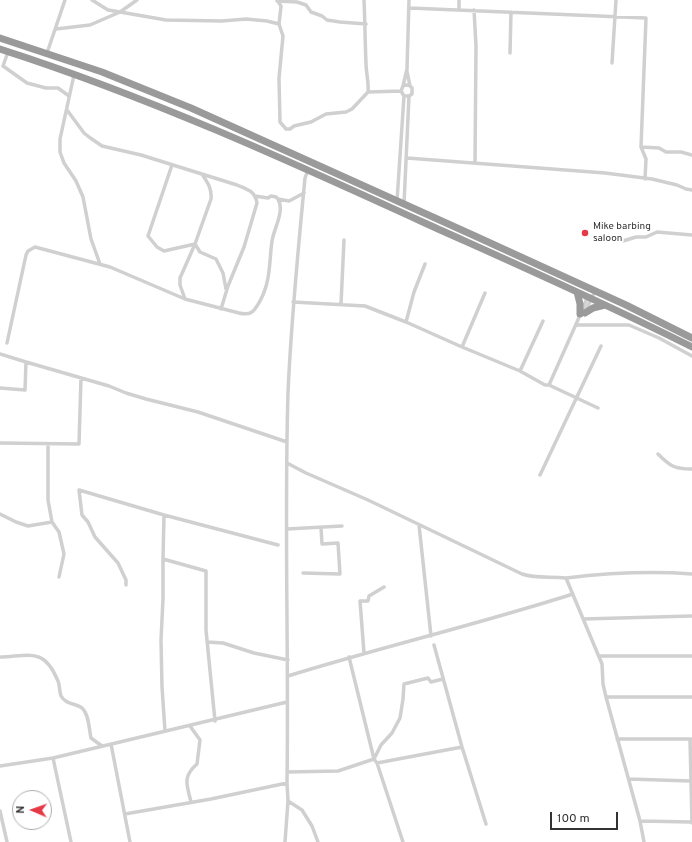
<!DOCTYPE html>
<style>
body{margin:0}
#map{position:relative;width:692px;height:842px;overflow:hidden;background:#fff;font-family:Overpass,sans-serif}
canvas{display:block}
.north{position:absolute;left:12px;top:790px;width:40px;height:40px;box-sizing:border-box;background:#fff;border:1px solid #adadad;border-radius:50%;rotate:272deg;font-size:11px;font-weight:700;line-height:16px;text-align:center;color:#333}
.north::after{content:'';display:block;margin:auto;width:14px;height:18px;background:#e63946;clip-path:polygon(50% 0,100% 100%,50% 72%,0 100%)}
.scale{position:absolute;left:550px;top:812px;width:68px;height:18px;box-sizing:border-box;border:2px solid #333;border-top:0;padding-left:5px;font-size:12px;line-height:14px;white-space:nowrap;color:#333;-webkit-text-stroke:3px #fff;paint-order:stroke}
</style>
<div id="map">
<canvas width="692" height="842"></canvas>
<div class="north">N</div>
<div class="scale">100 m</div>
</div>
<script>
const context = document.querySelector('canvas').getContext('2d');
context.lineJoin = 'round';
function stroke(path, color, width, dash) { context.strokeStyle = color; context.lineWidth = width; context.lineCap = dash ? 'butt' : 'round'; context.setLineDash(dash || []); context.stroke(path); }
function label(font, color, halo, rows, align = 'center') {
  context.font = font + ' Overpass,sans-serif'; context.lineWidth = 4; context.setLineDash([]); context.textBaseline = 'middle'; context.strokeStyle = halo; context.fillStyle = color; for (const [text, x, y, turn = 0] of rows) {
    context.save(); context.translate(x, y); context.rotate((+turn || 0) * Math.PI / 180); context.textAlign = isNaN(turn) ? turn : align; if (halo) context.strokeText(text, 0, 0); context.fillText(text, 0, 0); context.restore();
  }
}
stroke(new Path2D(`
 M92,0L108,10L120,12L137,0
 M277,0L281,6L279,24L283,36L279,78L280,122L286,129H290L294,126L311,122L326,114L346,112L352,109L368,92
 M364,0C365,21 365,42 366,63C366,73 369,82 368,92L401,91
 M277,1L297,2L306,5L311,12L322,16L327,20L340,22L366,24
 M410,8L646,18L641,147L646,159L645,179
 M459,9V0
 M474,10L476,46L475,163
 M56,29L90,25L120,12L166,20L222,21L246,19L267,21L279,24
 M8,52L3,66L27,83L46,88H58L69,96
 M47,53L65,0
 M510,53L511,12
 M612,63L616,0
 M407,71L410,86
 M74,75L60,139V152L64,163L76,181L83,197L91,239L100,264
 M403,86L407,69L409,0
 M67,110L84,133L89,137L102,146L141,155L237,185C247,189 255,191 257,203L244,247L228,286L221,309
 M641,147L659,148L666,152H681L692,155
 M407,158L605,173L652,179L677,185L686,189L692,190
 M172,165L148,236L157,247L164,251L195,244
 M255,196L268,198L271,196L276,197L278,199L289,201L304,193
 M397,201L404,96L401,91L403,86C407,84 410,85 412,88V94L409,96H404
 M404,204L409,96
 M623,241L636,237H646L657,232L692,235
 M195,244L200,252L216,259L223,273L226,289
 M185,299L180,285V278L195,244L211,199C212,189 208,183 202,174
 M293,302L365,306L406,322L462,347L520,371L545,385H549L598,408
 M341,304L344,240
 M585,312L595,291
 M406,322L414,292L425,264
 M576,325H629L659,338L692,356
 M7,343L26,255L28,251L35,247L110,267L185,299L239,313C252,316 254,311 260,301C271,281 269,262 272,241C274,228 285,211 278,199
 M462,347L485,293
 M0,354L26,362
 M520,371L543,321
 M549,385L577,322L588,296
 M0,388L25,390L26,362L109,386L126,393L146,399L198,412L287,442
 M0,443L79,444L81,378
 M48,444V500L52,522L59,532L64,554L59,577
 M658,454C670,466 674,469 692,469
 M287,463L306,473L368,500L522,574C537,579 551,576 566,578L602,664L603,684L606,697L640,821L644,842
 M540,475L601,346
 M0,514L16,522L28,526L52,522
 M164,515L278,545
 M419,525L431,636
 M287,529L342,526
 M163,559V599L161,640L162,687L165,731
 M303,573L340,574L338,543L322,544L321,528
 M566,578C608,573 650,571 692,574
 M126,585V580L118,563L95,537L88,522L82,515L79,490L164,515L163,559L206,571V630L215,721
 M583,619L692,616
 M207,642L223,643L254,653L288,660
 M434,645L462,747L486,824
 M364,653L360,601H368L369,596L384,587
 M599,656H692
 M0,657C30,656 44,647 58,681C60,685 59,691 61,696C66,705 76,703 82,708C89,714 89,729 91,738L102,746
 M349,657L374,759L377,763L403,842
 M288,676C382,647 479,624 573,594
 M606,697H692
 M190,726L200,740L197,764C182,777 187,785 191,802
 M617,739H691
 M690,739L692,823
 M111,744L130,842
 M53,758L71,842
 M377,763L462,747
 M0,766L53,758L287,702
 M287,772L338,771L374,759L381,745L392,733L400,718L403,699L404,684L428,678L431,682L443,679
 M629,779L690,781
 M288,801L302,810L312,826L318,842
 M0,811L7,842
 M125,814L211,799L287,783
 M640,821L691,822
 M285,842L288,801L287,783C289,653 284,523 288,393C291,321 298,250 305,178L308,170`), '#d0d0d0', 3.5);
stroke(new Path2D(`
 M0,38L102,72L191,108L475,236L626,305L692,338
 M0,49C147,96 287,160 427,224C516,264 605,303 692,347
 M577,292L580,304V314
 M585,313L593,308L605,305`), '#9a9a9a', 7);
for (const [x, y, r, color] of [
 [585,233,4,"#e63946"]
]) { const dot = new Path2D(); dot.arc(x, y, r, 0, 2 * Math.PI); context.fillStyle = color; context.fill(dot); stroke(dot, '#fff', 1.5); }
label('10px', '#333', '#fff', [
 ["Mike barbing",593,227],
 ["saloon",593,239]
], 'left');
</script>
